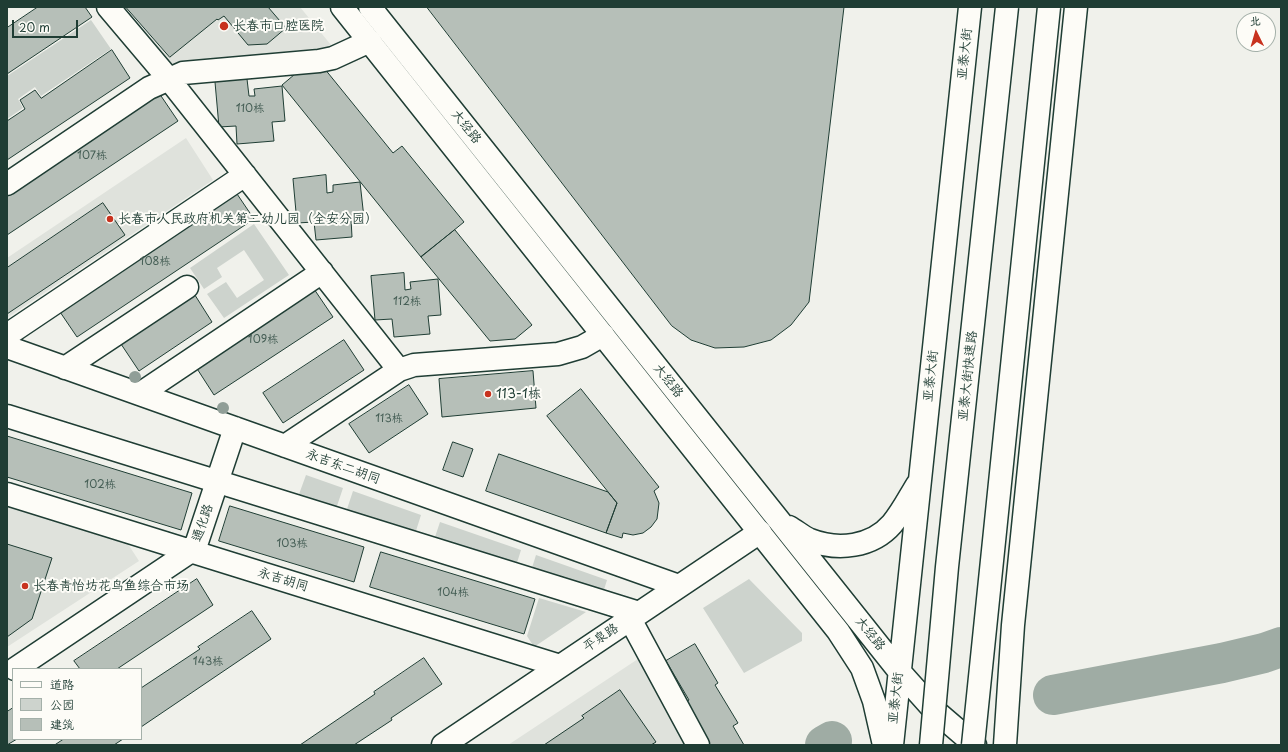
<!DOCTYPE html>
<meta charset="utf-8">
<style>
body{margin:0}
#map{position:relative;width:1288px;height:752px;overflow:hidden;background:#f0f1eb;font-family:"Playpen Sans","LXGW WenKai TC",sans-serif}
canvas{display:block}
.frame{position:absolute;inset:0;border:8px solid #1f3d34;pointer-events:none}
.legend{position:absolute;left:12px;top:668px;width:130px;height:72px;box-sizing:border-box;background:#fdfcf7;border:1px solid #a4b0a9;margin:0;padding:5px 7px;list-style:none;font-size:12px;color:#1f3d34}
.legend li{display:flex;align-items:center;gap:8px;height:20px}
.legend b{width:20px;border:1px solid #a4b0a9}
.north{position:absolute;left:1236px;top:12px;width:40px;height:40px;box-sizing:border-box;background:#fdfcf7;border:1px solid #a4b0a9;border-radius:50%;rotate:355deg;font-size:11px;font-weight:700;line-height:16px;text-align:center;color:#1f3d34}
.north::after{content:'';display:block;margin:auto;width:14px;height:18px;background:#c8321e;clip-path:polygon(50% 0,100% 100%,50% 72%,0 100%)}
.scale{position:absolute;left:12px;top:20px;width:66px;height:18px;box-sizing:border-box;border:2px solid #1f3d34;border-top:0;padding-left:5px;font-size:12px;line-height:14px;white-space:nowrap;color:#1f3d34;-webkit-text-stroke:3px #fdfcf7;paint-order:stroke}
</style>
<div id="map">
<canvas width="1288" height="752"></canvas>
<div class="frame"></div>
<ul class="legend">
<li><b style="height:5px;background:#fdfcf7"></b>道路</li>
<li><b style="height:11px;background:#cdd3cd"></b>公园</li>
<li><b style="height:11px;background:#b6bfb8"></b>建筑</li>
</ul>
<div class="north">北</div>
<div class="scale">20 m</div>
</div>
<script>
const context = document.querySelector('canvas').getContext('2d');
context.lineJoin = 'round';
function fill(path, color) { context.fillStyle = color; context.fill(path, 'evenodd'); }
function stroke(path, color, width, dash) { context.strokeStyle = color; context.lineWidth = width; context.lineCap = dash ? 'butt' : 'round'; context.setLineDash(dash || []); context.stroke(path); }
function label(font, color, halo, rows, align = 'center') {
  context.font = font + ' "Playpen Sans","LXGW WenKai TC",sans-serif'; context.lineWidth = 4; context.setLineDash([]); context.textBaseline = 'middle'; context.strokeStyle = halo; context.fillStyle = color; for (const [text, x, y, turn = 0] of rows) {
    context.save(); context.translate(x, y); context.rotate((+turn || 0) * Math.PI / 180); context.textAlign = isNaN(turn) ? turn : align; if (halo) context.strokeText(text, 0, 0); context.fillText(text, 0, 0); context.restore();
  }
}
fill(new Path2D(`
 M118,7H300L331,45L321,48L164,64Z
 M186,138L213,180L7,318V258Z
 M7,507L128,544L139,561L7,647Z
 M641,657L689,745H508Z`), '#dfe2dc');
fill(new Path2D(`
 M91,20L111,49L41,96L35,87L18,99L23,108L7,119V76Z
 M254,224L289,275L224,318L207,294L226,282L237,298L264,280L244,250L217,268L222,277L204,289L190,268Z
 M306,475L343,488L336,509L298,497Z
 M353,491L421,515L415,534L346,512Z
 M440,522L521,550L516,566L434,540Z
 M536,555L607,580L603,593L531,571Z
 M749,579L802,633V641L744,673L703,608Z
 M539,598L586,612L534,647L527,636Z`), '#cdd3cd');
stroke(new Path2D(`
 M1053,695L1222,663L1264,653L1281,647
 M825,745L832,741`), '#9faca4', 40);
const building = new Path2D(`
 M38,7H85L92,17L7,74V28Z
 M126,7H268L286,28L267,44L248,45L224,16L218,20L217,19L170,57Z
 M427,7H844L809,302L791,325L771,340L744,347L715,348L691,340L672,326Z
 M112,50L130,78L7,160V121L25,109L20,100L35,90L41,98Z
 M324,68L393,153L402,146L464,222L421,257L282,85L301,69Z
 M247,79L249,96H255L254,89L282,86L285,121L272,122L274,141L237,144L236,126L219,127L215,82Z
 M157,90L178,121L7,235V191Z
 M326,175L327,193L333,192V185L360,182L364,218L351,219L352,237L316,240L314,222L297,223L293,179Z
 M233,188L254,219L77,337L56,306Z
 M103,203L125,235L7,314V268Z
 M455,230L532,325L515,339L490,341L421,257Z
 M404,273L405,290L411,289L410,282L438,279L441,315L428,316L430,334L394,337L392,319L375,320L371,276Z
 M312,286L333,317L214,395L194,364Z
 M193,292L212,322L139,371L119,341Z
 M344,340L364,370L283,423L263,393Z
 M533,371L536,408L442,417L439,379Z
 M409,385L428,414L369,453L349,424Z
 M581,389L659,487L654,491L659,503L657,519L651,527L643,533L633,535L623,533L622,538L606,533L617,503L547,416Z
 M7,436L192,493L181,530L7,477Z
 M453,442L473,449L463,477L443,470Z
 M499,454L608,492L617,503L606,533L486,491Z
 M230,506L364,547L354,582L219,541Z
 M7,544L52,558L32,619L7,637Z
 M381,552L535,599L524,634L370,587Z
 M197,579L213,605L117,669H80L74,661Z
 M252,611L271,639L141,727V688L200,649L198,647Z
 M695,644L718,683L715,685L738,723L733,726L744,745H705L704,743L708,740L685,703L689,700L666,661Z
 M424,658L442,684L391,718L392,720L354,745H300L375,694L374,692Z
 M620,690L656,742L651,745H544L584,718L582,716Z
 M13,708V739H17L7,745V712Z
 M64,739H123L114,745H55Z`);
fill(building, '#b6bfb8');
stroke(building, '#1f3d34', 1);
const minor = new Path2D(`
 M108,7L168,78L399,370
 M7,184L149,88L183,73L319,61L333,58L370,41
 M7,335L245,175
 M7,347L679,586
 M65,368L187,287
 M140,394L322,272
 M7,416L639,613
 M285,446L399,370L414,365L558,354L582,347L603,335
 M7,494L560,666
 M630,619L698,745
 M15,669L191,551L197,542L235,428
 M443,745L760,532`);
const major = new Path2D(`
 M342,7L838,631L862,668L874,701L884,745
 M370,7L899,671L933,709L975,745
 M789,527C796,531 803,537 810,540C838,551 872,547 892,524C902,512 909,498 917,485
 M892,745L970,7
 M1005,745L1013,625L1076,7`);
stroke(minor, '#1f3d34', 25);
stroke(major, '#1f3d34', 25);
stroke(minor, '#fdfcf7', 22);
stroke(major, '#fdfcf7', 22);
const highwayBridge = new Path2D(`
 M931,745L947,567L1007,7
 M973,745L1049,7`);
stroke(highwayBridge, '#1f3d34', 25, []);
stroke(highwayBridge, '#fdfcf7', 22);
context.fillStyle = '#909e97';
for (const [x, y] of [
 [135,377],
 [223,408]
]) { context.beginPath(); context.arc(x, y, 6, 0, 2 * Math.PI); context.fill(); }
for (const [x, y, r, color] of [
 [224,26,5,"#c8321e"],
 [110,219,4,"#c8321e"],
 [488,394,4,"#c8321e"],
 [25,586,4,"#c8321e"]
]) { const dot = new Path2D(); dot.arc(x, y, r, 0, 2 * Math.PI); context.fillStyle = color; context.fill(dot); stroke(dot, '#fdfcf7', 1.5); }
label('11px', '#455e55', null, [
 ["110栋",250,109],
 ["107栋",92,156],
 ["108栋",155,262],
 ["112栋",407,302],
 ["109栋",263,340],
 ["113栋",389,419],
 ["102栋",100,485],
 ["103栋",292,544],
 ["104栋",453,593],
 ["143栋",208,662]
]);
label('13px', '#1f3d34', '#fdfcf7', [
 ["长春市口腔医院",233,26],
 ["长春市人民政府机关第二幼儿园（全安分园）",118,219],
 ["113-1栋",496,394],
 ["长春青怡坊花鸟鱼综合市场",33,586]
], 'left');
label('13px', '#1f3d34', '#fdfcf7', [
 ["亚泰大街",965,54,-84],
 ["大经路",466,127,51],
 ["亚泰大街",931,376,-84],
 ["亚泰大街快速路",968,376,-84],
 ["大经路",668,381,51],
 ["永吉东二胡同",343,467,20],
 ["通化路",203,523,-71],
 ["永吉胡同",283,580,17],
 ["大经路",870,634,51],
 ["平泉路",601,638,-34],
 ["亚泰大街",896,698,-84]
]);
</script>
